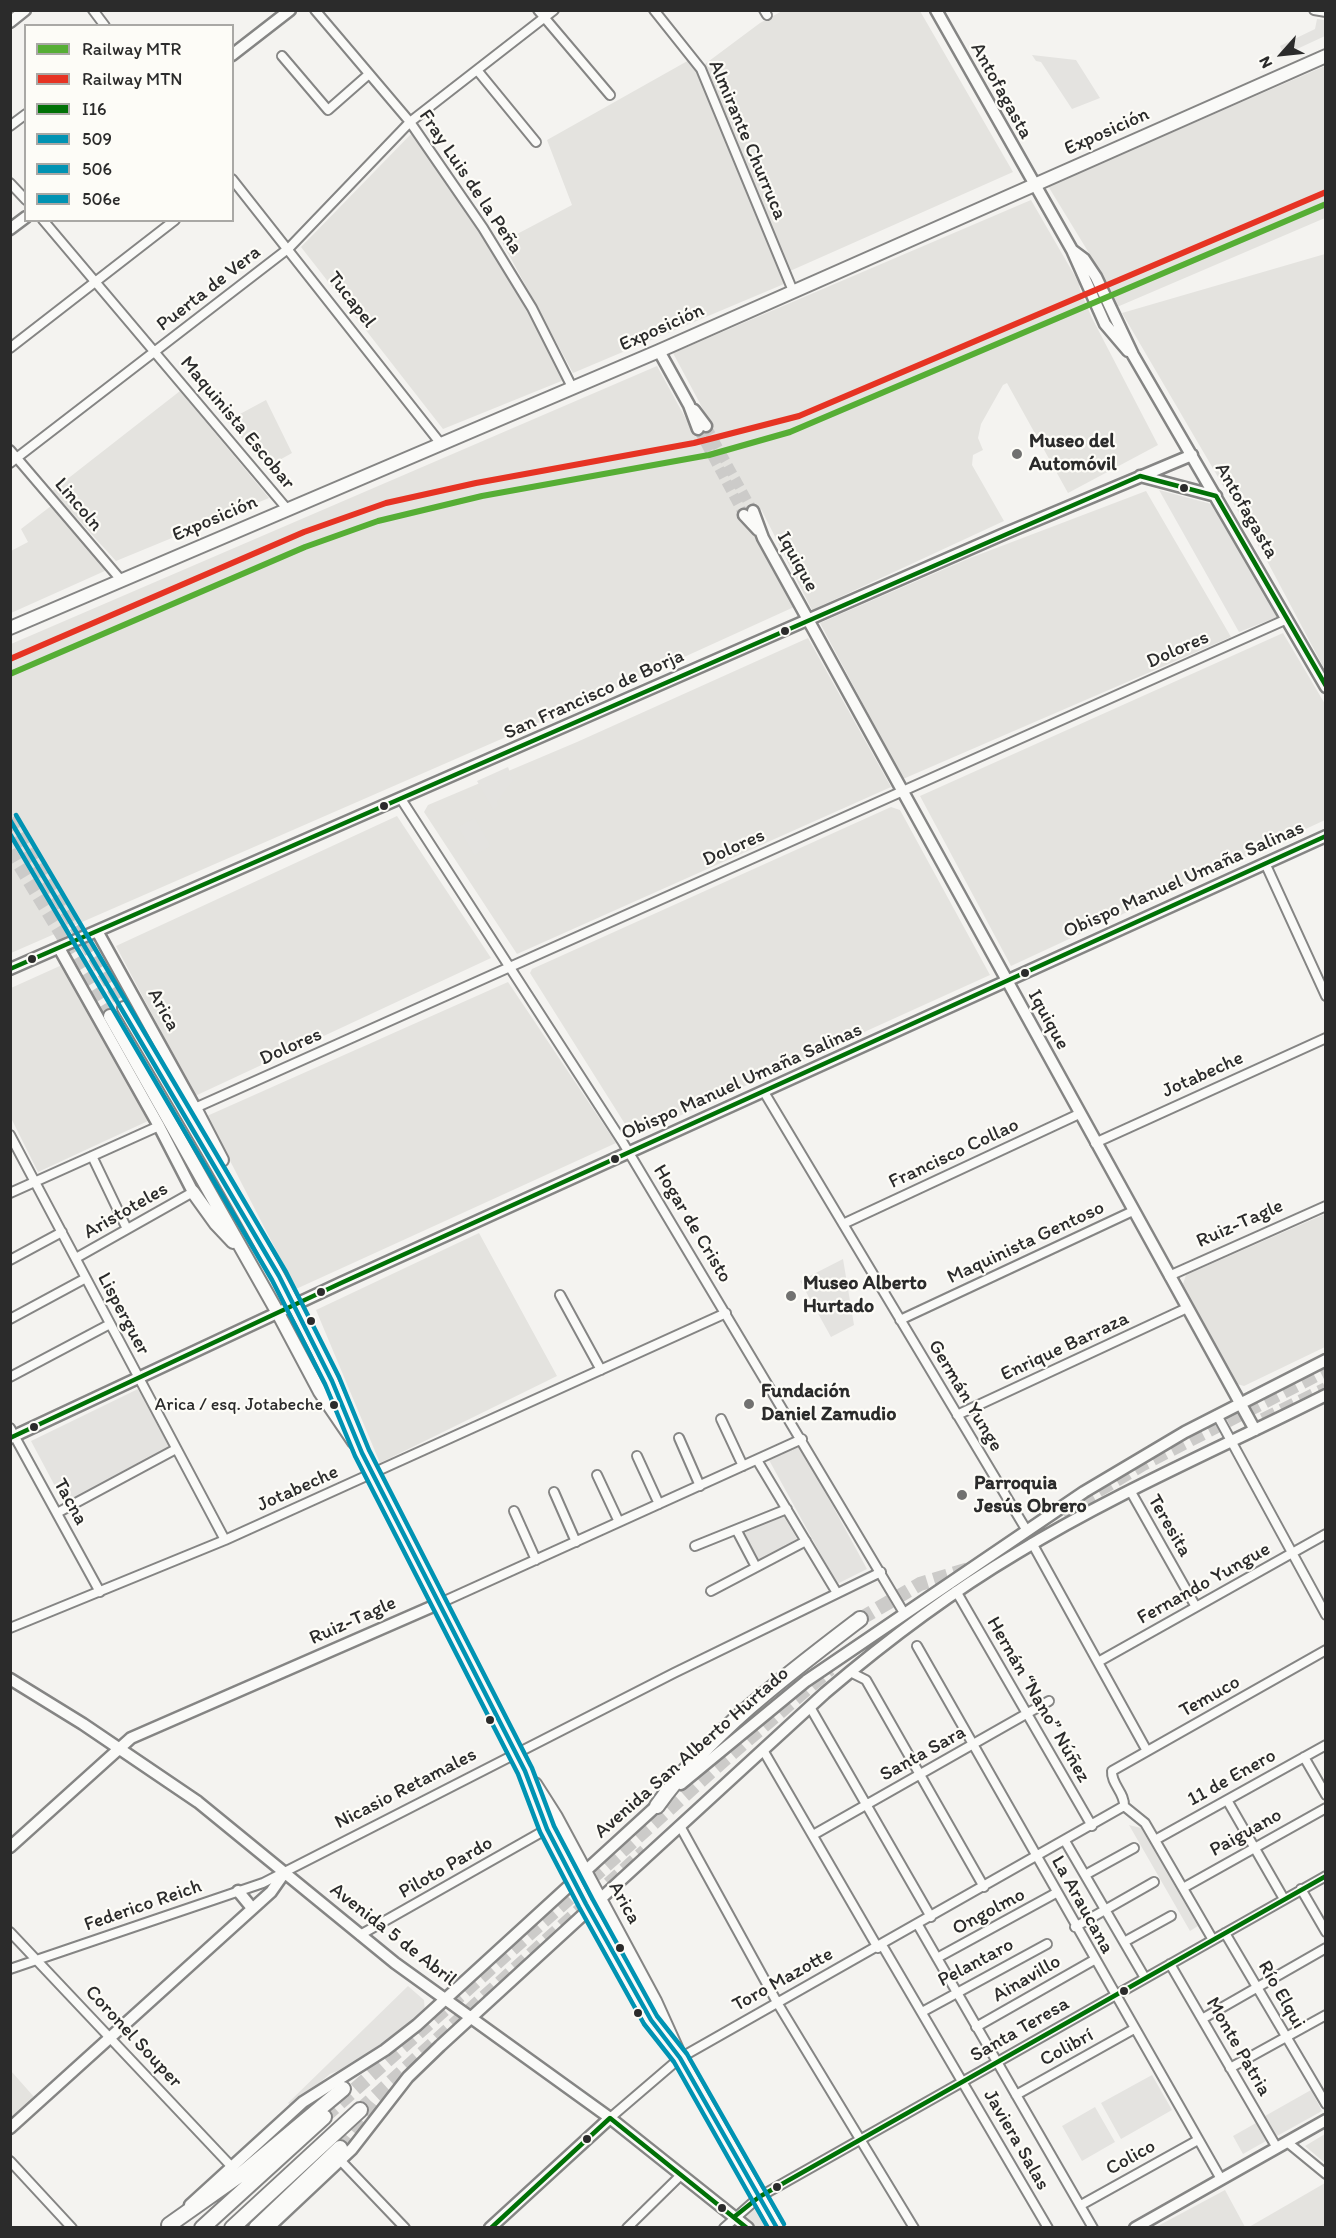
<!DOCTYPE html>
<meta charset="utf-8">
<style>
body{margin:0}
#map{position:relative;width:1336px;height:2238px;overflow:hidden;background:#f4f3f0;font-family:Itim,sans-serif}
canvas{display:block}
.frame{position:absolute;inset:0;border:12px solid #2b2b2b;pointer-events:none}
.legend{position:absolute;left:24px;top:24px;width:210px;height:198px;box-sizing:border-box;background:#fdfcf7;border:2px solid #a9a8a5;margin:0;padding:8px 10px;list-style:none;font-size:18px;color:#2b2b2b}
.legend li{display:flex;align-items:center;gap:12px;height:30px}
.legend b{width:30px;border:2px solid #a9a8a5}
.north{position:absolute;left:1252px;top:24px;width:60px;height:60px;-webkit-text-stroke:4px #fdfcf7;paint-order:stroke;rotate:243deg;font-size:16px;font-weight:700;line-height:24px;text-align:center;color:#2b2b2b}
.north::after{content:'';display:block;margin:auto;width:21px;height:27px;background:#2b2b2b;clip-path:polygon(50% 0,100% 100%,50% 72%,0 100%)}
</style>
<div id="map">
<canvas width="1336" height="2238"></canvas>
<div class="frame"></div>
<ul class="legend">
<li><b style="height:8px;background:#56ae35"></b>Railway MTR</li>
<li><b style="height:8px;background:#e63323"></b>Railway MTN</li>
<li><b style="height:8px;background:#007106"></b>I16</li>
<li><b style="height:8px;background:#0093b3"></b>509</li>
<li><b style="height:8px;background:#0093b3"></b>506</li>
<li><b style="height:8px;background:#0093b3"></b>506e</li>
</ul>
<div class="north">N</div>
</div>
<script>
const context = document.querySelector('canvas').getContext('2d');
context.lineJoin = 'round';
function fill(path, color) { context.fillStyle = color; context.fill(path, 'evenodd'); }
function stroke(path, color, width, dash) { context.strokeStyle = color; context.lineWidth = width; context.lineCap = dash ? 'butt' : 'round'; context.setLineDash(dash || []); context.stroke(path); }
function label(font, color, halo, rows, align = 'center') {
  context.font = font + ' Itim,sans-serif'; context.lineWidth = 4.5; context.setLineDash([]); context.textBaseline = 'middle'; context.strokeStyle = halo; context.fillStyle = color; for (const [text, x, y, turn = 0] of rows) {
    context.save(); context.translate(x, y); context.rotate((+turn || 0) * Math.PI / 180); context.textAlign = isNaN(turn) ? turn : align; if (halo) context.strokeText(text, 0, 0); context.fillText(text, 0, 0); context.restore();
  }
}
fill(new Path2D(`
 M784,10L920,11L1013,172L790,271L705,64L760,23Z
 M691,59L784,284L573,373L502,242L572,205L547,140Z
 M1325,66V218L1117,307L1103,276L1048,186Z
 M412,133L506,273L564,380L443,429L301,247Z
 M1031,200L1079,283L1080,290L1092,318L1158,445L1068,493L1007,383L1003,385L981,424L978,438L983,450L973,455L972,465L1004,521L812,610L761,509L749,517L794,607L561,713L11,953V644L657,366L692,430L712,426L673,353Z
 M1325,254H1326L1325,670L1266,559L1122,313Z
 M180,391L269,498L116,561L52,491Z
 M266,400L292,453L267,467L227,421Z
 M1146,491L1231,637L903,779L820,623L970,558Z
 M51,506L107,570L11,613V551L28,542L21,529Z
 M1283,633L1325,704V820L1011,966L920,796Z
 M808,638L891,787L517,954L424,812L428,805L577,742Z
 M891,807L900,810L990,975L637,1135L630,1132L530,973L532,969Z
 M397,816L491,958L195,1096L116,946Z
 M62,965L148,1121L38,1172L11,1118V988Z
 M508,982L616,1143L296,1289L207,1116Z
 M1325,1214V1347L1244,1386L1237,1384L1183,1284L1186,1275Z
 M479,1233L557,1376L380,1463L316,1310Z
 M11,2071L35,2098L11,2120Z
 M1325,2134V2163L1305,2146Z
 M1325,2183V2227H1249Z
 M1225,2190L1245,2227H1156Z`), '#e4e3df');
fill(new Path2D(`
 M1317,19L1325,20V36L1284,55L1280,46L1315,29Z
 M1032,55L1076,60L1100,98L1072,109L1041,62L1036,61Z
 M1159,490L1215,505L1280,616L1239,632Z
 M508,767L513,781L497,802L499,806L493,810L477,781Z
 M475,818L491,846L474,855L458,827Z
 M843,1259L854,1325L831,1337L800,1281Z
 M138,1389L170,1448L65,1505L31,1441Z
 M800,1446L867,1569L837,1584L769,1460Z
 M783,1515L797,1539L757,1562L742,1534Z
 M1129,1825L1141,1828L1198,1926L1190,1931Z
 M408,1986L424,2000L425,2013L385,2044L348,2067L330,2074L292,2106L288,2103Z
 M1152,2075L1172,2110L1121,2139L1101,2103Z
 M1311,2090L1322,2111L1277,2136L1265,2116Z
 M1095,2107L1115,2142L1082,2161L1062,2126Z
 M1256,2123L1266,2141L1243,2154L1233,2136Z
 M755,2208L767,2227H754L743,2219Z`), '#e4e3e0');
stroke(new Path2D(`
 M706,426L753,511
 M698,429L744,515`), '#cccbc9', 10, [10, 5]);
stroke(new Path2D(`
 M10,819L124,1008
 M10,851L110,1016`), '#cccbc9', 12, [12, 6]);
stroke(new Path2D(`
 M1263,1420L1326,1389
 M1062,1512L1143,1464L1326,1370
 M860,1619L920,1584L972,1568
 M360,2110L645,1851
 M324,2117L723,1761L830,1669
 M340,2148L376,2103`), '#cccbc9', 14, [14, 7]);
const street = new Path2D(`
 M93,10L105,26
 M315,10L410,122L483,228L532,308L573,389
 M538,10L610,95
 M654,10L701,69L793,291
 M764,10L767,15
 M1314,10L1326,12
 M282,56L328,110L369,74
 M477,70L536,142
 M10,126L26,114
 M232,179L441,444
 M10,183L26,200
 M43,220L288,510
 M10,348L175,220
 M10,450L121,580
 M10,463L289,248L410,122L554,10
 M401,799L622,1141L904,1613
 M1265,863L1326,996
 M764,1092L1027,1531
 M195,1108L1287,619
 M10,1135L225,1540
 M1095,1143L1326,1038
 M92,1156L127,1229
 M10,1193L159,1126
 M843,1224L1079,1114
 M76,1258L193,1192
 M10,1260L62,1232
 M1169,1276L1326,1206
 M560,1295L601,1370
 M10,1319L86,1278
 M900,1320L1133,1211
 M10,1377L110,1324
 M957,1415L1187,1308
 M1217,1415L1326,1615
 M721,1419L743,1466
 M10,1428L100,1592
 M679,1438L700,1486
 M637,1456L659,1504
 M757,1460L837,1593
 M597,1475L619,1522
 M554,1492L576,1542
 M1131,1492L1196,1607
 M514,1511L536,1560
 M57,1513L176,1449
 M737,1531L756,1567
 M1032,1543L1147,1751
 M695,1546L787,1509
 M711,1591L806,1541
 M956,1591L1092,1826
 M438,1604L802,1439
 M10,1628L225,1540L726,1313
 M917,1646L1221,2179
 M1098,1662L1326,1534
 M850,1672L866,1680L984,1887
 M810,1707L931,1917
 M763,1750L878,1948
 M1304,1757L1326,1795
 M1227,1800L1284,1899
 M680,1826L778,2004L914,2228
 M813,1835L1049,1701
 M1155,1840L1326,1745
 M1065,1841L1145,1978
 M1085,1875L1134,1848
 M1183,1888L1326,1808
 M1301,1889L1326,1932
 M918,1925L1093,2228
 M1075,1927L1154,1882
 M10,1932L231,2166
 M1225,1933L1326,2104
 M360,1935L547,1829
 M1213,1940L1145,1823L1124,1806C1125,1793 1111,1784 1112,1771L1326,1650
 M1124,1942L1171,1916
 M882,1945L1048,2228
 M937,1958L1056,1893
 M1170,1964L1277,2148
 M10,1969L263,1883L674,1673L881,1572
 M922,2012L1047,1944
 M1202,2019L1326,1948
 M976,2027L1094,1960
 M1230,2068L1326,2015
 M1016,2095L1134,2029
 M610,2118L680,2058L1124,1806
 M1287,2142L1326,2174
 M10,2161L72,2228
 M341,2161L405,2228
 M1081,2205L1198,2140
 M627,2228L681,2175
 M724,2228L759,2197L1326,1876`);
const secondary = new Path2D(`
 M936,10L1072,250L1105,324L1128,351
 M10,22L25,10
 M232,55L290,10
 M10,229L26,217
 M1072,250L1084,259L1096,277L1133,355L1326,687
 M659,351L689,405L698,429
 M694,410L706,426
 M1140,476L1216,496
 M753,511L763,538L1255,1430
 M744,515L758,530
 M97,931L195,1108
 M59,948L159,1126L193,1192
 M10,969L1006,533L1192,455
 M10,1438L341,1283L1326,836
 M10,1679L83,1724L198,1802L395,1963L610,2118L748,2228
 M681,1784L806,1681L1084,1492L1185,1432L1326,1360
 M10,1847L131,1738L438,1604
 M238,1891L252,1908
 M10,2128L271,1892L285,1872
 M190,2205L303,2102L385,2050L417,2025L663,1800
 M268,2228L352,2149L408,2077L440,2046L825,1693C886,1641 948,1594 1017,1553C1115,1493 1223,1447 1326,1395
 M490,2228L610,2118
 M1135,2228L1326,2120`);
const primary = new Path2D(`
 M10,628L659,351L1326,56
 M124,1008C172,1089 220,1170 265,1252C301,1317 336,1383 362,1453L525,1771L547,1829L586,1904L651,2020L680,2058L777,2228
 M110,1016L278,1313L320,1392L354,1442
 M195,1108L222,1160
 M193,1192L216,1224L233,1242
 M535,1784L556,1817L655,2001L679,2054`);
const highway = new Path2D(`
 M657,1806C709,1733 789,1673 860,1619
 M169,2225L244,2172L343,2089
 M202,2228L324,2117
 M232,2228L360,2110
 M256,2228L340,2148`);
stroke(street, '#858584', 12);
stroke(secondary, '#858584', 15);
stroke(primary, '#858584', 16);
stroke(highway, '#858584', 18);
stroke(street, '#fafaf8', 8);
stroke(secondary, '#fafaf8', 10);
stroke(primary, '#fafaf8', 12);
stroke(highway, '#fafaf8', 14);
stroke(new Path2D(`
 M10,969L1140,476L1216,496L1326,686
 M10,1438L341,1283L1326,836
 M734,2217L759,2197L1326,1876
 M491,2228L610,2118L747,2228`), '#007106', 4.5);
stroke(new Path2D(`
 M10,820L279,1276L332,1381L362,1453L525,1771L547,1829L586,1904L651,2020L680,2058L777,2228`), '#0093b3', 4.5);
stroke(new Path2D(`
 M10,834L272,1280L325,1384L355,1456L518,1774L540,1832L579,1907L644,2024L674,2062L768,2228`), '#0093b3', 4.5);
stroke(new Path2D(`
 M16,815L286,1272L339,1377L369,1450L532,1768L554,1826L593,1900L657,2016L687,2054L784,2224`), '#0093b3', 4.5);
stroke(new Path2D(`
 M10,674L305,547L378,521L482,496L709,455L790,432L1326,204`), '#56ae35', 6);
stroke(new Path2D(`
 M10,659L304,532L386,503L476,483L694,443L799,416L1326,192`), '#e63323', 6);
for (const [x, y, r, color] of [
 [1017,454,6,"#717170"],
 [1184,488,5,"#2b2b2b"],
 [785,631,5,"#2b2b2b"],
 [384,806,5,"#2b2b2b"],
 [32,959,5,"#2b2b2b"],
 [1025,973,5,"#2b2b2b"],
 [615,1159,5,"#2b2b2b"],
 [321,1292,5,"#2b2b2b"],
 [791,1296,6,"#717170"],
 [311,1321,5,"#2b2b2b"],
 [749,1404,6,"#717170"],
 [334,1405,5,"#2b2b2b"],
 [34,1427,5,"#2b2b2b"],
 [962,1495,6,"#717170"],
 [490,1720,5,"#2b2b2b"],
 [620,1948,5,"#2b2b2b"],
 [1124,1991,5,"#2b2b2b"],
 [638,2013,5,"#2b2b2b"],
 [587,2139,5,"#2b2b2b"],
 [777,2187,5,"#2b2b2b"],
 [722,2208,5,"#2b2b2b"]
]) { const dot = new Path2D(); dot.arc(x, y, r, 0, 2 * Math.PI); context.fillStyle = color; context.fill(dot); stroke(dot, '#fdfcf7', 2); }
label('18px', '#2b2b2b', '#fdfcf7', [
 ["Arica / esq. Jotabeche",323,1405]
], 'right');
label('20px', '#2b2b2b', '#fdfcf7', [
 ["Antofagasta",1001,91,61],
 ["Exposición",1107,132,-24],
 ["Almirante Churruca",747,140,67],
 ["Fray Luis de la Peña",470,182,56],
 ["Puerta de Vera",209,289,-38],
 ["Tucapel",351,300,52],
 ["Exposición",662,328,-24],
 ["Maquinista Escobar",237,423,50],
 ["Lincoln",78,505,50],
 ["Antofagasta",1246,511,60],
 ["Exposición",215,519,-23],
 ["Iquique",797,562,61],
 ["Dolores",1178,650,-24],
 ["San Francisco de Borja",594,695,-24],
 ["Dolores",734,848,-24],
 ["Obispo Manuel Umaña Salinas",1184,880,-24],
 ["Arica",163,1010,61],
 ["Iquique",1048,1020,61],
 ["Dolores",291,1047,-24],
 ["Jotabeche",1203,1075,-24],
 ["Obispo Manuel Umaña Salinas",742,1082,-24],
 ["Francisco Collao",954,1154,-25],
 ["Aristoteles",126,1211,-30],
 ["Hogar de Cristo",692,1224,59],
 ["Ruiz-Tagle",1240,1224,-24],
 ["Maquinista Gentoso",1026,1243,-25],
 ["Lisperguer",123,1314,62],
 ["Enrique Barraza",1065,1347,-25],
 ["Germán Yunge",965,1396,59],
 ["Jotabeche",298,1489,-24],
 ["Tacna",70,1502,61],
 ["Teresita",1169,1526,60],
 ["Fernando Yungue",1204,1584,-29],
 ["Ruiz-Tagle",353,1621,-24],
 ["Temuco",1210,1697,-29],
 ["Hernán “Nano” Núñez",1038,1700,60],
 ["Avenida San Alberto Hurtado",692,1753,-41],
 ["Santa Sara",923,1754,-29],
 ["11 de Enero",1232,1778,-29],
 ["Nicasio Retamales",406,1789,-27],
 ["Paiguano",1246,1833,-29],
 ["Piloto Pardo",446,1868,-30],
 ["Arica",624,1903,61],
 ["La Araucana",1082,1905,61],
 ["Federico Reich",143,1906,-19],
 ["Ongolmo",989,1912,-28],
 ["Avenida 5 de Abril",393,1935,38],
 ["Pelantaro",976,1963,-28],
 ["Ainavillo",1027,1979,-30],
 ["Toro Mazotte",783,1980,-29],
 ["Río Elqui",1281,1995,60],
 ["Santa Teresa",1020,2030,-30],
 ["Coronel Souper",133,2037,47],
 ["Monte Patria",1238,2047,60],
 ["Colibrí",1067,2048,-29],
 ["Javiera Salas",1016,2140,60],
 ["Colico",1131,2158,-29]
]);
label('bold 20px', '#2b2b2b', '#fdfcf7', [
 ["Museo del",1029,442],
 ["Automóvil",1029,465],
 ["Museo Alberto",803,1284],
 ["Hurtado",803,1307],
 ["Fundación",761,1392],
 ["Daniel Zamudio",761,1415],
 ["Parroquia",974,1484],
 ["Jesús Obrero",974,1507]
], 'left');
</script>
